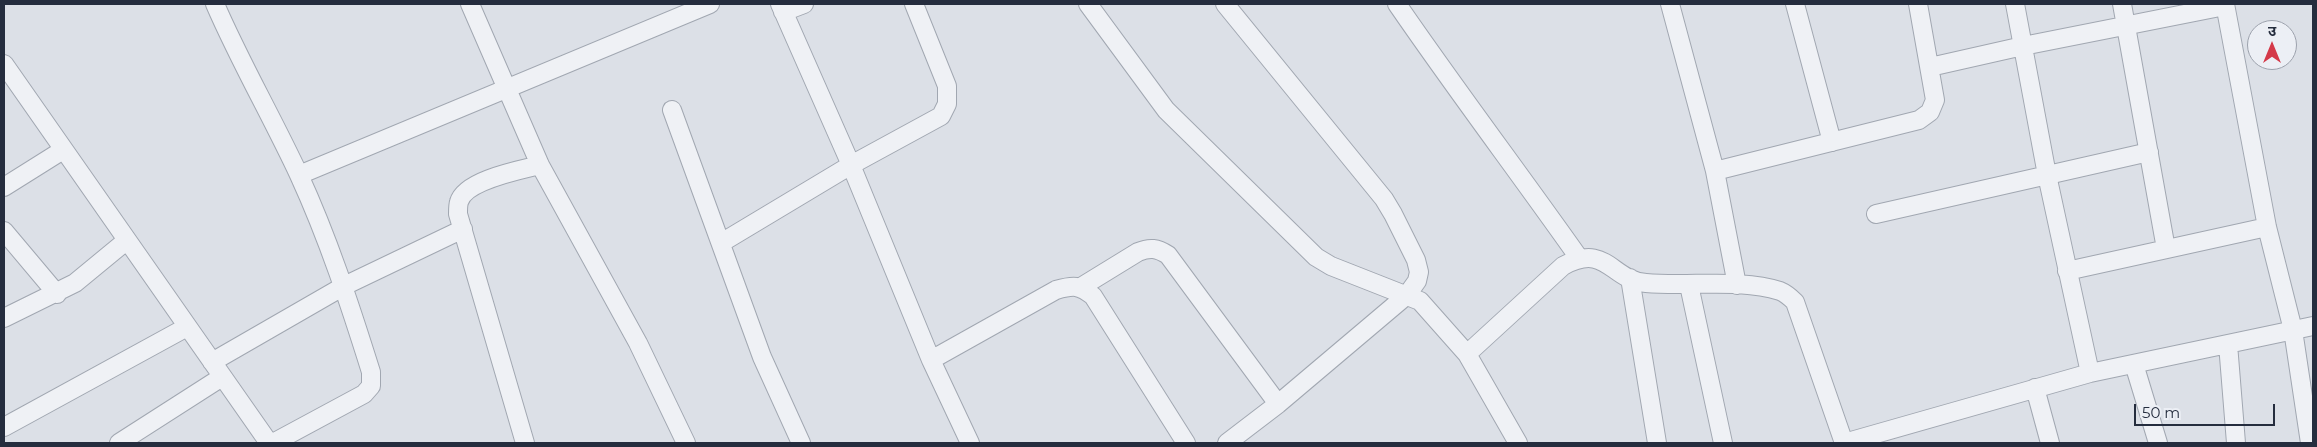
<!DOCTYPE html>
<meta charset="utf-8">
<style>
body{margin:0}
#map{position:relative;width:2317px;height:447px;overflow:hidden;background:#dce0e7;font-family:Montserrat,"Noto Sans Devanagari",sans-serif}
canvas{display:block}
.frame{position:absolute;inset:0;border:5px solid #252d3e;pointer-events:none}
.north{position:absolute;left:2247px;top:20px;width:50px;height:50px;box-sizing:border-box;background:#eceff5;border:1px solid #9ca1ac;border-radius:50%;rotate:0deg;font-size:14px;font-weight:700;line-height:20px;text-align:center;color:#252d3e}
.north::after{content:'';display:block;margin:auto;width:18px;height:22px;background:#d43949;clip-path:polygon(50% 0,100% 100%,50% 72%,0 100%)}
.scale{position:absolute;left:2134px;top:404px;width:141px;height:22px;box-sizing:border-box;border:2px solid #252d3e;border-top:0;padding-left:6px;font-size:15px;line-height:18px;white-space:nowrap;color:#252d3e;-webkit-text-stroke:4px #eceff5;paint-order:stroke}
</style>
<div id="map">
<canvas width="2317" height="447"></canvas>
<div class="frame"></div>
<div class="north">उ</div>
<div class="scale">50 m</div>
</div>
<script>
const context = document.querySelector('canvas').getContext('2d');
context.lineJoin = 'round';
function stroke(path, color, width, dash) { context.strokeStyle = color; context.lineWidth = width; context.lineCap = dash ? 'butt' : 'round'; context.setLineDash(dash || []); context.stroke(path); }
const minor = new Path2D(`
 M215,4C240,62 272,117 299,175C328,238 350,305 371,372V386L364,394L273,443
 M470,4L540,165L638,343L686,443
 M780,4L851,165L931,360L970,443
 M1088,4L1166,110L1316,257L1331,266L1420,301L1467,354
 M1225,4L1384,199L1393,214L1416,260L1419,272L1417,281L1407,295L1278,404L1227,443
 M1397,4C1456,90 1519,173 1579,258
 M1670,4L1715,171L1737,285
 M1795,4L1832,142
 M2015,4L2047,175L2090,373
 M2122,4L2166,249
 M2225,4L2267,227L2293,330L2310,443
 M783,12L804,4
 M4,64L269,443
 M1930,67L2023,46L2225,6
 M672,110L762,357L801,443
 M1715,171L1919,120L1930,112L1935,100L1918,4
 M299,175L710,4
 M4,187L63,150
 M1876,214L2149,152
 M4,231L57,294
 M721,243L851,165L941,116L947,104V86L914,4
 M2067,271L2267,227
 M1630,278L1657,443
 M1689,285L1723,443
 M1081,287L1138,252C1150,247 1157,248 1168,255L1278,404
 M4,318L75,283L126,241
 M2228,344L2236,443
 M931,360L1056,290C1074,285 1079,285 1093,296L1186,443
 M212,362L344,286L463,229
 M2134,364L2158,443
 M2035,388L2050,443
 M4,427L187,327
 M119,443L222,377
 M525,443L458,214C458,211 458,205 459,202C465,180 520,170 540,165
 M1518,443L1467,354L1563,266C1607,242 1610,280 1646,283C1689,287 1740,278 1780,291C1785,293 1791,298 1795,302L1844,443
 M1844,443L2090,373L2313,326`);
stroke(minor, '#a1a7b1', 20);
stroke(minor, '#eff1f5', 18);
</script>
